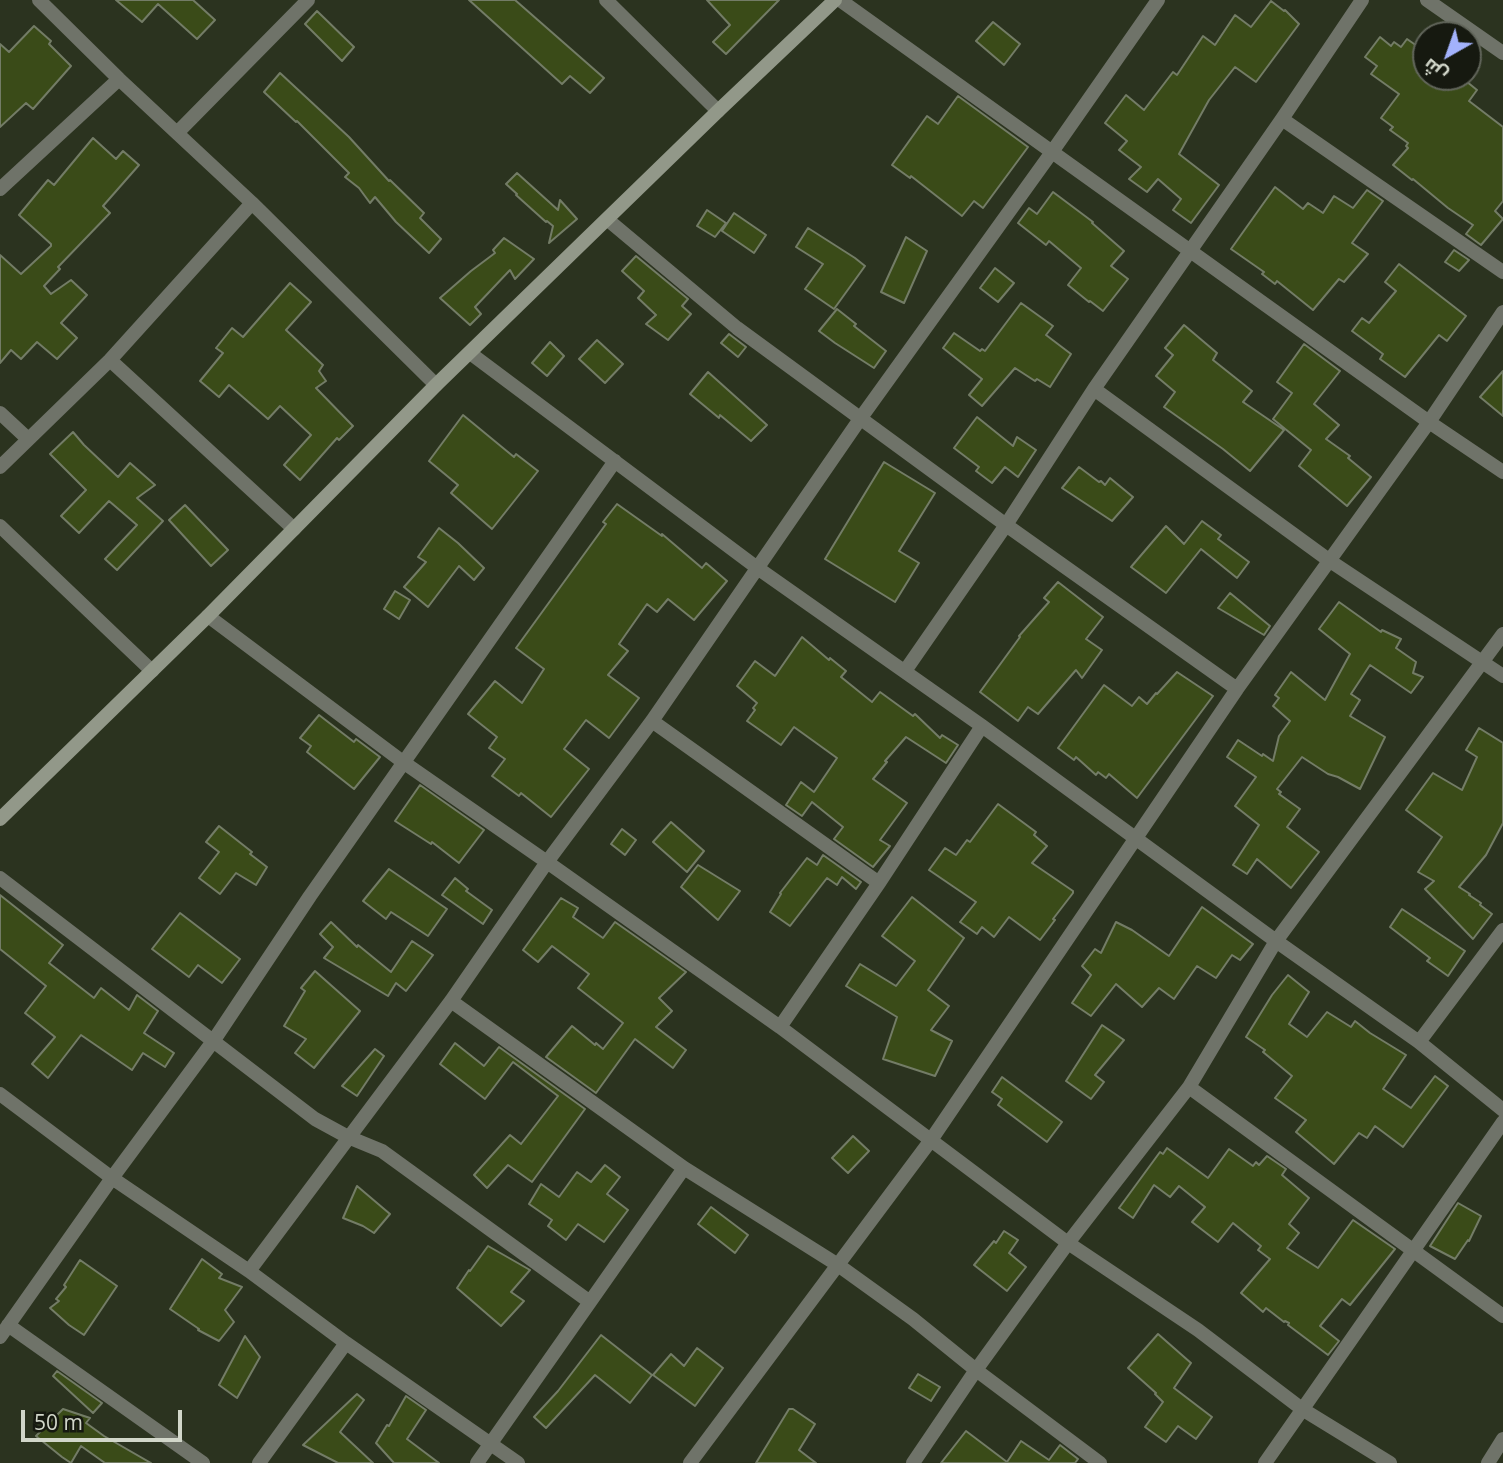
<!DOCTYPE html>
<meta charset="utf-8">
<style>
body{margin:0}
#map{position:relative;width:1503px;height:1463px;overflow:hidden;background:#2b331f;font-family:"Open Sans",Cairo,sans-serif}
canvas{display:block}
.north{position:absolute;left:1412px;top:21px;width:70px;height:70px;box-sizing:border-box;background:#161910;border:2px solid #61655a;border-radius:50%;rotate:220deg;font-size:19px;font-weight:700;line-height:28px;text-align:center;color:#d1d6c9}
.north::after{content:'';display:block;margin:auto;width:24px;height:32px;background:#a3b2fc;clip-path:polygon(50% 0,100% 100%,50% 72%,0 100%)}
.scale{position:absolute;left:21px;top:1410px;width:161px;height:32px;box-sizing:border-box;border:4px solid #d1d6c9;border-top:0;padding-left:9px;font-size:21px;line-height:24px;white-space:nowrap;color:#d1d6c9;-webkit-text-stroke:5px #161910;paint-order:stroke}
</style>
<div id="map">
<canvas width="1503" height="1463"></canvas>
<div class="north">ش</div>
<div class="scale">50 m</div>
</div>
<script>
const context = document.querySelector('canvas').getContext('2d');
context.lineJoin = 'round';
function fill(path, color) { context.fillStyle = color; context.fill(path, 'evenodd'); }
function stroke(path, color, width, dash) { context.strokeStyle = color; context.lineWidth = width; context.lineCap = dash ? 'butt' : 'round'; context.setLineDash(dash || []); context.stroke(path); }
const building = new Path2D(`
 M116,0H193L215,20L197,39L158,4L142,22Z
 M469,0H515L604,78L590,93L570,76L562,84Z
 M707,0H779L726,54L713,42L730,25Z
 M1271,1L1284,11L1285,10L1299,24L1256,82L1235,67L1209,100L1179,154L1219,185L1191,223L1173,210L1181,199L1158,179L1147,192L1129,179L1141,167L1119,150L1127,141L1105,123L1126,95L1144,110L1173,72L1177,75L1203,36L1215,45L1235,15L1251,27Z
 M317,11L354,47L342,61L305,24Z
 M993,22L1020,44L1004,65L976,41Z
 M34,26L51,41L49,44L71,66L33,109L26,103L0,127V44L9,52Z
 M1426,35V77H1461L1477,90L1469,101L1503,127V201L1495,211L1503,219L1481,245L1466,234L1473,225L1448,208L1413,179L1412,180L1393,165L1408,148L1406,146L1408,143L1390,130L1393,127L1381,118L1399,94L1371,74L1377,66L1365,57L1380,37L1391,46L1394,42L1401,47L1407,39L1417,46Z
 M280,73L349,137L389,181L390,180L424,213L420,218L441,239L429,253L396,222L375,197L370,203L359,188L345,177L349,173L297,121L296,122L264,92Z
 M958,96L1028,147L983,208L974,201L962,216L911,176L910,178L892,165L927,116L938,124Z
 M93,138L116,159L123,151L139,165L103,206L110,213L58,267L60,269L44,286L51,294L71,280L87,295L61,323L77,338L57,359L37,342L21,359L11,350L0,363V255L21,274L51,246V244L19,215L48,180L54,185Z
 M517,173L558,210L560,200L577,219L549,243L553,226L547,221L546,222L516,195L517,194L506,184Z
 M1275,187L1303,209L1308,203L1323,213L1334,196L1353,208L1367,190L1383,201L1352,243L1368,254L1344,282L1339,279L1313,310L1277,281L1275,284L1262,274L1264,272L1231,249Z
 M1053,192L1093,222L1092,223L1124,251L1111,266L1128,279L1103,311L1090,301L1089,302L1068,285L1081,268L1049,241L1046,245L1018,223L1029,208L1037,214Z
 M707,210L726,223L715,237L697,226Z
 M734,213L766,235L754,253L722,231Z
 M808,228L855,258L865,266L834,309L805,289L823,264L796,247Z
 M906,237L927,251L904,303L881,292Z
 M504,238L534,259L515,279L510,270L475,307L481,314L470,325L440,298L471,271L495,253L493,250Z
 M1454,250L1469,260L1459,271L1445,262Z
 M636,256L688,299L682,306L691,314L668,340L646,324L656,315L638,298L644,291L622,271Z
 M1399,264L1466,316L1447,341L1439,335L1405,377L1380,359L1383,354L1352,331L1362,318L1369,323L1396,291L1385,282Z
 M995,268L1014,283L998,302L980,288Z
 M290,283L311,302L286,330L323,365L319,371L326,381L316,388L353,426L339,440L337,438L300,480L284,465L311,435L280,406L268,419L229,385L219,397L200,381L223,353L216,348L232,328L243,337Z
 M1021,303L1053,326L1046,335L1071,354L1050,387L1037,379L1035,381L1015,368L982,406L969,395L982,379L943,348L954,333L980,351L982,349L985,351Z
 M837,309L856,324L854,326L886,351L874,368L835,343L819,331Z
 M1184,325L1217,353L1213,360L1252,391L1243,402L1284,430L1250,471L1223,449L1164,407L1175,392L1156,376L1173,355L1165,348Z
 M729,334L746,347L738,357L721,343Z
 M597,340L623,364L605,383L579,359Z
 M550,342L564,356L547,376L532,363Z
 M1304,344L1340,371L1314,404L1339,425L1326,439L1350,456L1348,458L1371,477L1347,506L1299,466L1311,450L1273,419L1292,393L1277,382Z
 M1503,371V416L1480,397Z
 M708,372L767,425L751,441L720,415L719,418L690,394Z
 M463,415L514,457L516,454L538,471L492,529L451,493L458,485L429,461Z
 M977,417L1013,446L1017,437L1036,450L1018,477L1005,467L992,483L976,471L979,467L954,448Z
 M73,432L84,445L118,477L130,463L155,485L137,498L163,521L117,570L105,559L137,525L109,501L79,533L61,516L86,490L50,454Z
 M884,462L935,493L899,551L919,563L895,602L825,559Z
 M1079,467L1099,482L1101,481L1105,485L1110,478L1133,497L1112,521L1062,488Z
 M617,504L662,536V534L702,568L706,563L727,581L694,620L668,599L657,612L647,604L619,644L628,651L608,675L639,698L609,738L586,720L564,749L589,769L551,817L521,793L519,796L492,776L505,759L489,748L497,737L468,714L495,681L522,703L544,669L516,648L606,524L603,522Z
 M185,505L228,550L211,566L169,520Z
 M1202,521L1221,535L1218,539L1249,562L1237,578L1201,549L1166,593L1131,567L1166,526L1184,544Z
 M439,528L458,543L484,568L474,580L459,566L428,607L404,587L426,562L418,557Z
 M1058,582L1103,617L1086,639L1102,650L1082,678L1076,670L1038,714L1028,707L1018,721L980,692L1020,637L1019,636L1049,602L1044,598Z
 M395,591L410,600L399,619L384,609Z
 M1230,593L1270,626L1264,635L1218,608Z
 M1339,602L1381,632L1382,630L1401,639L1396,648L1416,662L1413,673L1423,677L1411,693L1370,665L1351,694L1360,700L1350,716L1385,737L1360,789L1338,777L1328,774L1302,757L1277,789L1281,792L1279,794L1300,809L1287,827L1319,852L1291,888L1257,859L1247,874L1233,865L1259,825L1235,806L1256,777L1227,757L1238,740L1262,756L1263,754L1273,761L1279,736L1290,721L1273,706L1279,698L1275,695L1291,672L1325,700L1350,654L1319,629Z
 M802,637L829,660L830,658L846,671L841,677L872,702L880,692L913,716L915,714L940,738L942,735L958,745L946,763L906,737L885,761L887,762L873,779L907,803L880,840L890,846L873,867L834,839L843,827L812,802L802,816L786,805L801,782L814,792L837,758L794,727L781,745L747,721L755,710L753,708L757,703L737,686L755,661L775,676Z
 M1177,672L1213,696L1137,798L1109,774L1106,778L1098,772L1096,775L1076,757L1074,760L1058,748L1104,685L1132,706L1139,697L1147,704L1156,693L1157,694Z
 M319,715L354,742L356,739L380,757L354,789L307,752L311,746L300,738Z
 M1479,728L1503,743V823L1486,855L1459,887L1470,894L1469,895L1481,903L1480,905L1492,914L1473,939L1425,889L1434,881L1418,872L1442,837L1406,810L1433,773L1462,790L1477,757L1466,750Z
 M420,785L484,830L459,863L432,842L431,844L395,821Z
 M998,804L1036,832L1034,835L1047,846L1032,863L1073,891V893L1053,919L1055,920L1040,940L1009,917L994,937L982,927L977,934L960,922L976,902L929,870L945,848L956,855L967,840L970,842Z
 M671,822L704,851L687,872L653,842Z
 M219,826L252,852L250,854L267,867L256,885L236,873L220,894L199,878L219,852L206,842Z
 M622,829L636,840L625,855L611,844Z
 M823,855L861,882L856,889L842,877L837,885L827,878L790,926L770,912L781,894L780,893L807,858L817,865Z
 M698,865L740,891L718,920L681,887Z
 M389,869L447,909L428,936L391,912L386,919L363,901Z
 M455,878L468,889L466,891L492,910L483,924L442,895Z
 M0,895L63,945L49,963L94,998L101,988L129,1010L137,995L158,1011L144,1033L174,1053L165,1067L143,1053L132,1070L81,1035L48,1078L32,1064L55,1037L25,1013L46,986L0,949Z
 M912,897L964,938L928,990L949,1006L931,1030L952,1041L935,1076L883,1059L897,1017L846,986L860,964L896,986L915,961L882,936Z
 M561,898L578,908L573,917L603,938L615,922L686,972L659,998L672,1011L656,1027L686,1050L673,1068L635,1039L596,1093L546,1057L572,1026L595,1045L596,1043L603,1049L623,1023L578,988L589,974L552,946L538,962L523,950Z
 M1202,907L1253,944L1240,960L1232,955L1216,978L1197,966L1174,999L1159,988L1142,1007L1116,984L1091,1016L1072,1003L1091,975L1082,966L1095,949L1101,953L1116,922L1132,930L1169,956Z
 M1402,909L1465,951L1448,976L1427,961L1430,958L1390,927Z
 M180,913L240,959L222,983L198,965L189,977L152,949Z
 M331,922L357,947L358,945L391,972L412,941L433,955L406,991L396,983L388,996L324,958L333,947L320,934Z
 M315,971L360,1011L314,1068L295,1053L306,1039L284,1026L305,991L301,988Z
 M1288,975L1309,992L1289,1024L1307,1037L1327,1012L1351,1027L1355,1021L1370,1033L1406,1055L1383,1089L1411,1108L1435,1076L1448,1086L1403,1147L1375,1126L1367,1138L1359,1133L1334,1164L1296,1132L1306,1120L1275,1098L1292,1076L1263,1052L1265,1050L1246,1037L1272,995Z
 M1102,1025L1124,1040L1095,1075L1104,1082L1091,1099L1066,1081Z
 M455,1043L484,1066L499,1047L585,1109L532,1182L508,1165L487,1188L474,1175L510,1135L521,1144L558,1096L513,1062L485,1099L440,1064Z
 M375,1049L384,1056L357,1096L342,1086Z
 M1002,1077L1062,1122L1047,1142L998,1105L1002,1099L992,1092Z
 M853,1136L869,1151L848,1173L832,1158Z
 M1167,1148L1208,1178L1229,1149L1253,1166L1256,1162L1259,1165L1267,1156L1286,1169L1282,1175L1309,1198L1289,1224L1299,1233L1287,1248L1318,1268L1353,1220L1395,1249L1350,1305L1342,1299L1320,1326L1339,1341L1328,1355L1288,1325L1289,1323L1285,1321L1284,1322L1266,1308L1263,1312L1241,1293L1270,1259L1258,1250L1261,1246L1233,1223L1218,1242L1192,1222L1205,1207L1179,1186L1170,1197L1154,1185L1133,1218L1119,1208L1160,1152L1163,1154Z
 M605,1165L620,1177L607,1194L628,1210L604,1242L578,1224L566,1240L548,1226L552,1220L529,1204L541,1184L559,1197L577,1172L591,1182Z
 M357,1186L390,1214L374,1233L363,1226L343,1218Z
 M1458,1203L1481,1216L1469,1241L1468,1240L1455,1259L1430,1246Z
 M711,1207L748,1235L735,1253L698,1224Z
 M1004,1231L1018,1240L1009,1253L1026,1267L1007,1291L974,1265L994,1241L996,1243Z
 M488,1246L530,1270L511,1292L524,1301L501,1326L457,1288L469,1270L470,1271Z
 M202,1259L222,1274L219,1278L242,1287L225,1310L234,1322L219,1341L198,1330L199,1329L170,1309Z
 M80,1260L117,1286L84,1335L69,1325L50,1308L59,1301L56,1299L66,1287L64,1285Z
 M1158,1334L1191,1363L1174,1388L1212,1417L1196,1439L1178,1426L1166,1442L1145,1427L1163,1402L1155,1394L1156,1393L1128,1368Z
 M601,1335L652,1375L630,1403L595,1375L546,1428L534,1417L558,1391Z
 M245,1336L260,1357L237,1398L219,1385Z
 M697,1348L723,1368L695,1406L653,1375L671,1354L684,1366Z
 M57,1371L102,1403L93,1413L53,1376Z
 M918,1374L940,1387L931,1401L909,1388Z
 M357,1394L364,1400L340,1432L373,1463H338L303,1445Z
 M406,1396L426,1410L407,1439L439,1463H394L376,1443L387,1425L389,1426Z
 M63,1409L90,1418L86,1423L104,1436L151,1463H105L81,1446L71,1463L62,1457L36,1436Z
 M789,1409H793L815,1424L799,1450L816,1463H756Z
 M966,1431L1007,1462L1021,1441L1049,1460L1060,1445L1078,1459L1075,1463H941Z`);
fill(building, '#3a4b18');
stroke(building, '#737c66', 2);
stroke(new Path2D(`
 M39,0L119,79L252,203L436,385
 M606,0L718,111
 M840,0L1429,422L1503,472
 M1427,0L1503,53
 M1282,119L1503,272
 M177,133L308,0
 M0,189L119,79
 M608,220L737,328L1006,525L1237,689
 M470,353L756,567L982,726L1276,941L1419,1042L1503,1110
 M110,360L294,529
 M1094,389L1330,561L1503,676
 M0,413L28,439
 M0,467L110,360L252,203
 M0,526L152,671
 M208,616L403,762L547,862L780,1027L1068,1243L1198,1330L1302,1409L1390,1463
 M905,671L1006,525L1094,389L1282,119L1362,0
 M652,721L879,883
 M0,878L315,1119L348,1137L382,1151L590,1302
 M451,1001L684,1168L838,1265L913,1319L976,1370L1100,1463
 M780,1027L879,883L982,726
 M1419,1042L1503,930
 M1189,1087L1503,1316
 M0,1094L112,1178L249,1271L346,1343L518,1463
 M249,1271L451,1001L547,862L652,721L860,419L1052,152L1158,0
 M8,1325L203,1463
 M0,1337L112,1178L214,1040L310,896L615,461
 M259,1463L346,1343
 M477,1463L684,1168
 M690,1463L931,1140L1237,689L1429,422L1503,312
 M913,1463L976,1370L1068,1243L1189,1087L1276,941L1503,634
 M1265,1463L1503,1122
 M1488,1463L1503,1439`), '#6f7369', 14);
stroke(new Path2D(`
 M0,819L208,616L436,385L718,111L835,0`), '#929889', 14);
</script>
